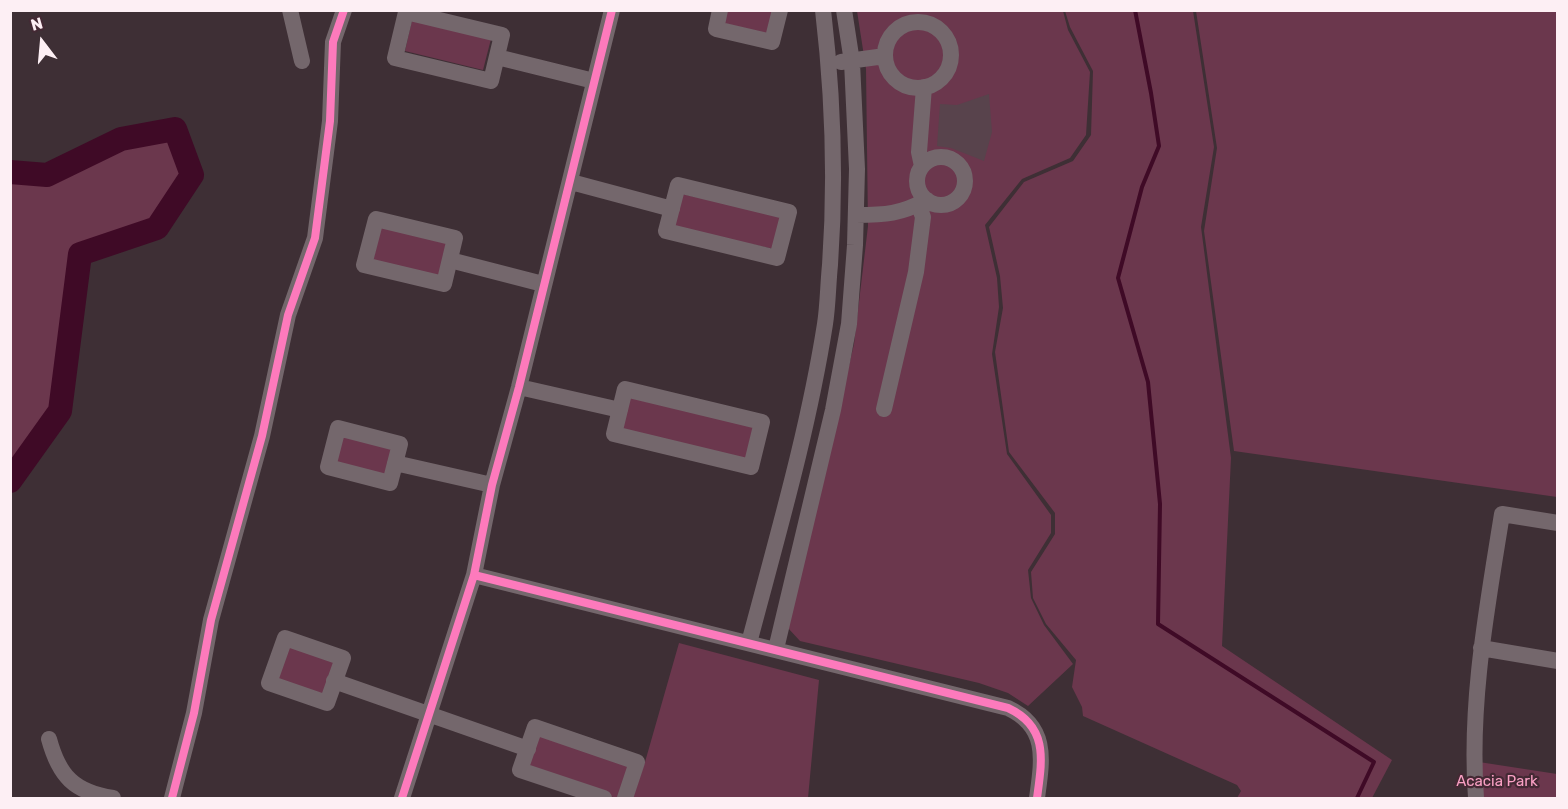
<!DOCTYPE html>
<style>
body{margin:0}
#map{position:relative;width:1568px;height:809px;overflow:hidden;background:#3e2f35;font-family:Rubik,sans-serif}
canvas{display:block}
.frame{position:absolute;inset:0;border:12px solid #fdeff4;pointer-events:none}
.north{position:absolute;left:12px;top:12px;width:60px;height:60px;-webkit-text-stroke:4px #442934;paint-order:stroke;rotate:344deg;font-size:16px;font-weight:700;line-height:24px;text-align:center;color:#fdeff4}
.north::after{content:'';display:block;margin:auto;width:21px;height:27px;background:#fdeff4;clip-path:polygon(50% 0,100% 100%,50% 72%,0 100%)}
</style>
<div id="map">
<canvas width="1568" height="809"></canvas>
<div class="frame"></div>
<div class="north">N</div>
</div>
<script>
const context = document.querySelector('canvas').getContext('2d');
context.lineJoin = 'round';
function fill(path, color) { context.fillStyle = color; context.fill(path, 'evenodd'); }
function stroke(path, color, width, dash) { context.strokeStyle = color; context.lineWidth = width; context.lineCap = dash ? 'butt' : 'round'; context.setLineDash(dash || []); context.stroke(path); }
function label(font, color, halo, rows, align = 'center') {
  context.font = font + ' Rubik,sans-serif'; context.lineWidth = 4.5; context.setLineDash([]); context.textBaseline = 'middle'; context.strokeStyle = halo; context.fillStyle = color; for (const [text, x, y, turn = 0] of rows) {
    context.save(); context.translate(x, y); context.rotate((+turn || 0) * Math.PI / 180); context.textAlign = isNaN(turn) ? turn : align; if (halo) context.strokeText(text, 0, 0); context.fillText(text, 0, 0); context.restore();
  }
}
fill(new Path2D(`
 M725,11H775L769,35L722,24Z
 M857,11H1063L1068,30L1090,72L1086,135L1070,158L1022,179L985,225L997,278L999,307L992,354L1007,454L1051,515V533L1028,570L1031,598L1044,625L1073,664L1028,706L1008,693L979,683L800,641L788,628L854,344L868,226L866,69Z
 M1065,11H1193L1214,147L1201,227L1231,458L1222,646L1392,760L1372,798H1237L1241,791L1237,785L1083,716L1082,707L1072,687L1076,660L1046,624L1033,598L1031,572L1055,534V513L1009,452L995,352L1003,308L1000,276L989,227L1024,182L1073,161L1091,135L1093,71L1070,27Z
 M1196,11H1557V497L1234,451L1204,231L1217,148Z
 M412,20L491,39L483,70L405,51Z
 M175,129L192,175L157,228L80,254L60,411L11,481V172L47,175L121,139Z
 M682,194L782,215L774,249L674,228Z
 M381,226L449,243L441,278L373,261Z
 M628,395L756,425L749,462L619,432Z
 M340,431L396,444L389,478L332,465Z
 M286,642L339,660L326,700L272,682Z
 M679,643L819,680L808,798H631L645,762Z
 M537,731L634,763L621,798H616L525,768Z
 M1479,762L1557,774V798H1482Z`), '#6b374d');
stroke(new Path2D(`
 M1135,10L1151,93L1159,146L1142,187L1118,278L1148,382L1160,504L1158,624L1374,762L1357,798`), '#3f0a26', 4);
stroke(new Path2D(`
 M10,172L47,175L121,139L175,129L192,175L157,228L80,254L60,411L10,481`), '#3f0a26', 24);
fill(new Path2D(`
 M989,94L992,132L984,161L951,148L937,146L940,104L957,105Z`), '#58434c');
stroke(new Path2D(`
 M290,10L302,61
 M720,10L716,29L772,42L780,10
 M406,12L502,35L491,81L395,58Z
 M885 55a33 33 0 1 1 66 0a33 33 0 1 1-66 0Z
 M497,57L594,81
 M841,62L885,56
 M917 181a24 24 0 1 1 48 0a24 24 0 1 1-48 0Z
 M922,166L919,152L924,87
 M571,182L672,209
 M678,185L789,212L777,258L666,231Z
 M856,215C886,215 900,214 927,200
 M376,219L455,238L444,284L364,265Z
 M450,260L543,284
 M519,387L620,410
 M625,389L762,422L751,467L614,434Z
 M884,409L916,272L923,217L918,204
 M338,428L400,444L390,483L328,467Z
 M395,463L492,485
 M474,575L1008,708C1049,727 1042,761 1037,798
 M285,638L343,658L327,703L269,683Z
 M749,643C777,537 808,432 825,324C828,305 828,284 830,265C836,180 833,95 823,10
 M1481,648L1558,661
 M776,649L833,410L849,324L855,245L857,169L852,62L844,10
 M334,681L528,749
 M49,739C59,776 74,792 113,798
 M172,798L194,713L211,620L262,436L288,315L315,238L330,121L333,42L344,10
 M402,798L474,575L492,485L519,387L612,10
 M604,798L520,770L535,727L637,762L625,798
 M1476,798C1469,703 1487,608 1502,514L1558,523`), '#74676c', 16);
stroke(new Path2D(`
 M474,575L1008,708C1049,727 1042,761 1037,798
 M172,798L194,713L211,620L262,436L288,315L315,238L330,121L333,42L344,10
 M402,798L474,575L492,485L519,387L612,10`), '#fd7abc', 8);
label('15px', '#faa0c4', '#442934', [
 ["Acacia Park",1497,782]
]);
</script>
